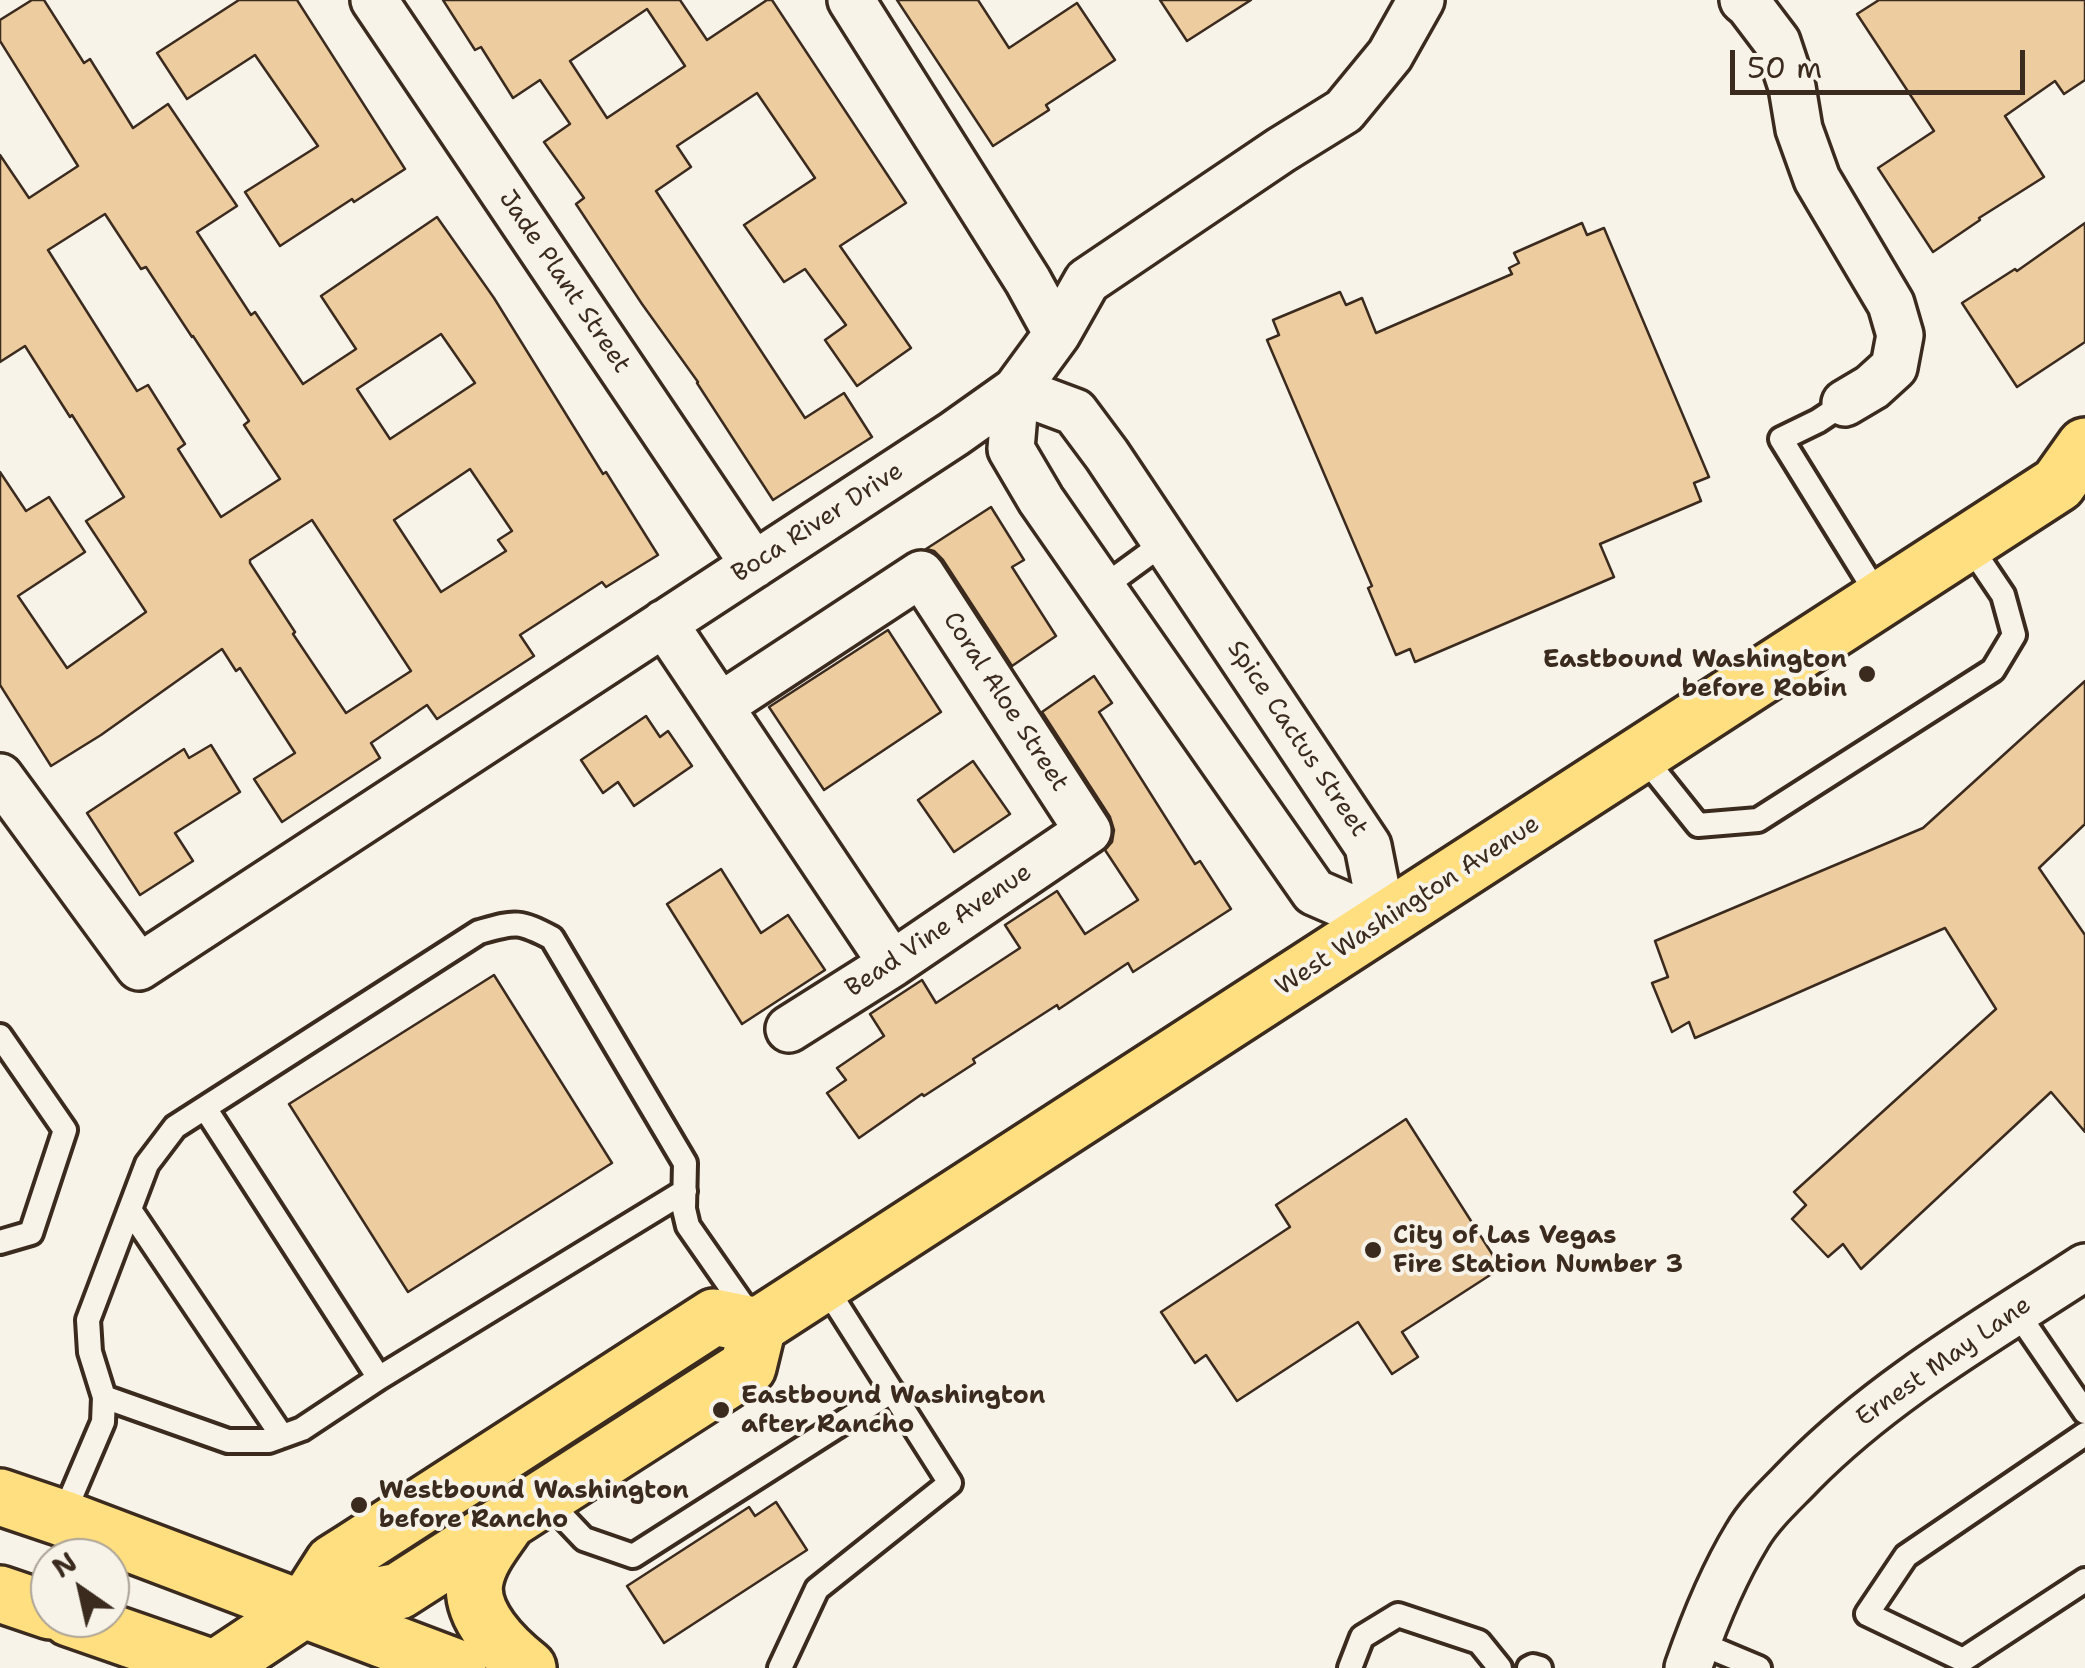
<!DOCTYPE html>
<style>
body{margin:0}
#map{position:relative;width:2085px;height:1668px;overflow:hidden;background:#f7f3e8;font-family:"Shantell Sans",sans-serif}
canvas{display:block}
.north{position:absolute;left:30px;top:1538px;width:100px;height:100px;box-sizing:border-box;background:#f7f3e8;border:2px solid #aca397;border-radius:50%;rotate:326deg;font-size:28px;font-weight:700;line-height:40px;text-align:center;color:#3b2a1e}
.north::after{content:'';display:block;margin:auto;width:35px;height:45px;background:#3b2a1e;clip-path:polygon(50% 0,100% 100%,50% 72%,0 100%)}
.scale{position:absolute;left:1730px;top:50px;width:295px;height:45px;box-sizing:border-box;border:5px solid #3b2a1e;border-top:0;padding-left:12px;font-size:30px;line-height:35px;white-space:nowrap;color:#3b2a1e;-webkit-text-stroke:8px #f7f3e8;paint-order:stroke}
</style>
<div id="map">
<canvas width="2085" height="1668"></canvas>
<div class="north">N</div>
<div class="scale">50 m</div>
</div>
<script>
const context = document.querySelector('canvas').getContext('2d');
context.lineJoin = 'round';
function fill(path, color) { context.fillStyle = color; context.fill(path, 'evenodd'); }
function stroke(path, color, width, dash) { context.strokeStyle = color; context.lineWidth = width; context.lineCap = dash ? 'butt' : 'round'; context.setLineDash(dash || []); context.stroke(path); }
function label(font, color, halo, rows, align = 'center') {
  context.font = font + ' "Shantell Sans",sans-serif'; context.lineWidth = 8; context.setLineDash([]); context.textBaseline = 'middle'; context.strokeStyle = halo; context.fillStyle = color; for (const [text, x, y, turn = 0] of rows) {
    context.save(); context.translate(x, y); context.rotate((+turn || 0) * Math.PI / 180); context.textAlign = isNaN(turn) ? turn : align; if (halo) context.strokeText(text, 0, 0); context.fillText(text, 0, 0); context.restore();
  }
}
const building = new Path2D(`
 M32,0H44L84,63L90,59L133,128L168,104L237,206L197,232L251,315L255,312L303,384L356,349L321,296L437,217L494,298L603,474L606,472L658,555L606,587L602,582L520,635L534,656L437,719L427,705L371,743L380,758L282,822L254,779L295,753L240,668L236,671L222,649L101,735L51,766L0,685V472L26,511L49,497L85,552L18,596L67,668L146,612L86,521L124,497L72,415L70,417L25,346L0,362V155L29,198L78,166L0,41V20ZM105,214L141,269L146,267L192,337L193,336L249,421L244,425L280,479L221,517L178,449L185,444L148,385L137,391L48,250ZM441,334L475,383L390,439L357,389ZM470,469L512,531L498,540L506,551L441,592L394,520ZM312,520L411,671L346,713L293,634L295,632L250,563V560Z
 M239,0H297L405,169L354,202L352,199L280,246L245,192L318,146L255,55L187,99L157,53Z
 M443,0H680L707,40L767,0H772L906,203L840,246L911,348L857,386L825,340L846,325L805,269L784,282L744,225L815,178L757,93L677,146L691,167L656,191L805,418L844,393L872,437L773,500L697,383L698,382L642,304L576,204L584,198L544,142L570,124L540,80L513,98L481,47L475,50ZM647,9L685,66L607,118L570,61Z
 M897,0H978L1009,48L1077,3L1115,60L1046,105L1049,110L993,146Z
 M1160,0H1251L1187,41Z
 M1879,0H2085V80L2064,94L2055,81L2005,116L2044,177L1979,218L1980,220L1933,252L1878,168L1934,131L1857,14Z
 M1582,223L1587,235L1604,228L1709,477L1694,483L1701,501L1600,544L1614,577L1415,662L1410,649L1396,655L1368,588L1372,586L1267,340L1279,335L1273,320L1340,292L1346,305L1362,298L1376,333L1512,274L1509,268L1519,263L1514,253Z
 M2085,223V342L2017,387L1962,303L2015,269L2017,271Z
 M991,507L1024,560L1012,567L1056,636L1012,666L943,560L934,551L926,549Z
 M888,630L941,712L824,790L769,707Z
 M1094,676L1112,703L1099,712L1195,864L1200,861L1231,909L1133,972L1128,963L1059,1009L1057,1005L973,1059L975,1063L924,1096L922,1094L859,1138L827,1093L846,1080L837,1068L884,1036L870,1014L922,980L936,1003L1020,948L1005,925L1057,891L1085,934L1138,900L1105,850L1112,842L1114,830L1110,817L1042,712Z
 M2085,681V824L2039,868L2085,935V1132L2051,1092L1861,1269L1843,1244L1828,1257L1792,1219L1806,1205L1794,1192L1996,1009L1945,928L1695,1038L1689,1022L1672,1032L1652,983L1668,977L1655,941L1923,828Z
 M646,716L660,737L668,731L692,766L634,806L618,782L603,793L581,760Z
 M211,745L240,792L175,833L193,861L140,895L87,813L184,749L189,758Z
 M973,761L1010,814L954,852L918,800Z
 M721,869L761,933L788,915L825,970L742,1024L667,904Z
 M494,975L612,1163L408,1292L289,1104Z
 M1406,1119L1501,1268L1402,1332L1418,1357L1392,1374L1358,1322L1237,1401L1206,1355L1195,1363L1161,1312L1290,1227L1276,1205Z
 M776,1502L807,1550L664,1643L627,1586L749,1507L755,1516Z`);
fill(building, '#edcc9f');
stroke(building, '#3b2a1e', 2.5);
const service = new Path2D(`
 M1845,403L1818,421L1781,439L1880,599
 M1102,588L1165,542
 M1642,755L1698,825L1758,820L1993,670L2014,635L2003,595L1968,543
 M0,1036L65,1130L31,1233L0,1242
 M205,1108L379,1378L685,1191
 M130,1210L282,1436
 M2016,1311L2085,1412
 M104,1397L228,1441H269L302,1429L379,1378
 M2085,1434L1906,1556L1867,1614L1963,1660L2085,1580
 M545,1498L584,1539L633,1556L892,1391
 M62,1518L103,1422L104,1397L90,1352L88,1320L147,1164L175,1127L479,932C515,922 518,920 552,938L685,1163L684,1209L688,1226L752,1318
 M1697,1642L1759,1668
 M780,1668L817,1589L950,1483L823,1283
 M1350,1668L1362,1637L1398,1615L1479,1642L1500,1668
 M1529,1668L1533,1666L1540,1668`);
const minor = new Path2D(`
 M374,0L754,565
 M851,0L1028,281L1057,334
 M1743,0L1749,5L1777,42L1792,87L1799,129L1817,179L1891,304L1900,335L1894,367L1872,387L1845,403
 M1016,390L1075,412L1107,455L1368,846L1383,922L1314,892L1102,588L1041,500L1011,449Z
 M664,623L892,964
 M720,706L921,574L1088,831L892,964L789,1029
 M0,777L139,967L954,434L1016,390L1057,334L1087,281L1281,150L1344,111L1390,55L1421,0
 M1688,1668C1704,1622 1722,1577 1747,1536C1760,1513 1784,1492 1802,1473C1885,1389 1987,1331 2085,1267`);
const primary = new Path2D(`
 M0,1497L62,1518L458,1668
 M506,1524C494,1542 479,1559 475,1581C469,1615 504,1649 528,1668
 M0,1594L50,1611
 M303,1610L333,1563L352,1551L714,1317L758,1326L2058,484L2085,446
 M69,1618L213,1668
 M216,1668L303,1610L399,1591L748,1367L758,1326`);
stroke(service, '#3b2a1e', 30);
stroke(minor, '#3b2a1e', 52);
stroke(primary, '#3b2a1e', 62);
stroke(service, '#f7f3e8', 22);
stroke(minor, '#f7f3e8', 45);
stroke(primary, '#ffdf80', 55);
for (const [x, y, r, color] of [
 [1867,674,10,"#3b2a1e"],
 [1373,1250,10,"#3b2a1e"],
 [721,1410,10,"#3b2a1e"],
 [359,1505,10,"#3b2a1e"]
]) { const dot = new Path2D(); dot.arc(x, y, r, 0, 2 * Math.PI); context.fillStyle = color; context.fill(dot); stroke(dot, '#f7f3e8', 4); }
label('25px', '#3b2a1e', '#f7f3e8', [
 ["Jade Plant Street",564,282,56],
 ["Boca River Drive",818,523,-33],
 ["Coral Aloe Street",1005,702,57],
 ["Spice Cactus Street",1297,739,56],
 ["West Washington Avenue",1408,906,-33],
 ["Bead Vine Avenue",939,931,-34],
 ["Ernest May Lane",1944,1362,-35]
]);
label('bold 25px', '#3b2a1e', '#f7f3e8', [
 ["Eastbound Washington",1847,660,"right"],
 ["before Robin",1847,689,"right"],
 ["City of Las Vegas",1393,1236],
 ["Fire Station Number 3",1393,1265],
 ["Eastbound Washington",741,1396],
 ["after Rancho",741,1425],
 ["Westbound Washington",379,1491],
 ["before Rancho",379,1520]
], 'left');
</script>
